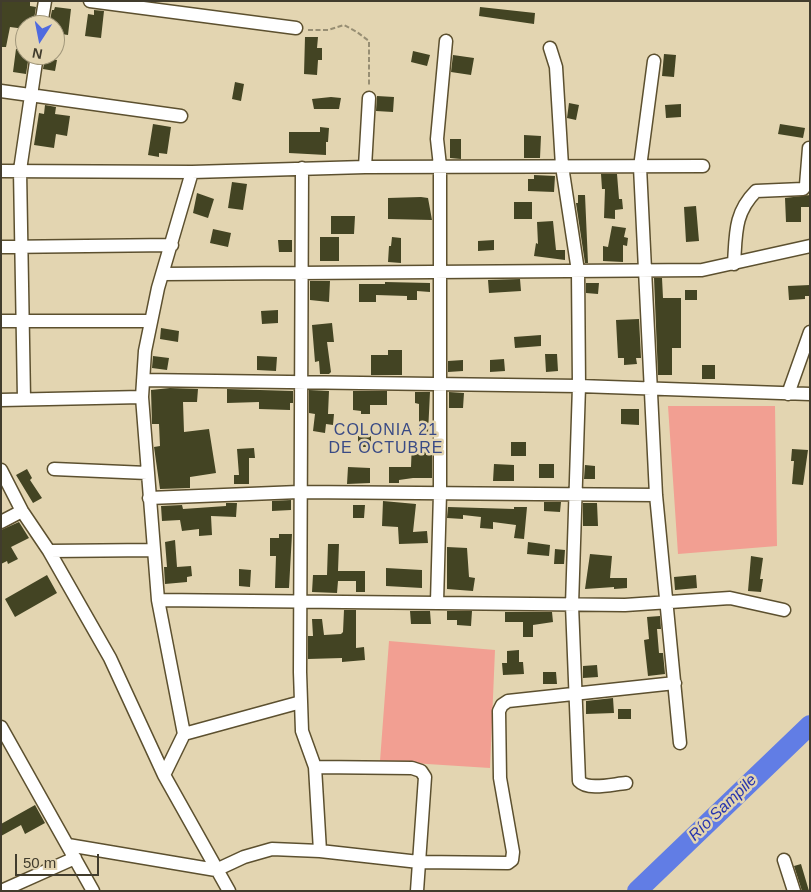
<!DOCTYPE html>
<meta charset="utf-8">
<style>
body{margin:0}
#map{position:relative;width:811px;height:892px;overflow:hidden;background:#e3d5b1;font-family:Arial,sans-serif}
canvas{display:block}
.frame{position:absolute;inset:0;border:2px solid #413c2d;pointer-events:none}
.north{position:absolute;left:15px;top:15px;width:50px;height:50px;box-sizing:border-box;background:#e3d5b1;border:1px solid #a2987c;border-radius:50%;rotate:191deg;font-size:14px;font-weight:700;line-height:20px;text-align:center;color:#413c2d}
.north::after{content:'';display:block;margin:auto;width:18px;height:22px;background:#4f6adf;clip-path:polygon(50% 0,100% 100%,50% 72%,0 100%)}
.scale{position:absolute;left:15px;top:854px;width:84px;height:22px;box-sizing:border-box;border:2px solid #413c2d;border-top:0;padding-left:6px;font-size:15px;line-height:18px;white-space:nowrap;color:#413c2d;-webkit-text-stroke:4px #e3d5b1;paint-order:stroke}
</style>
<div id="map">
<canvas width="811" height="892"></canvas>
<div class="frame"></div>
<div class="north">N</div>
<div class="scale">50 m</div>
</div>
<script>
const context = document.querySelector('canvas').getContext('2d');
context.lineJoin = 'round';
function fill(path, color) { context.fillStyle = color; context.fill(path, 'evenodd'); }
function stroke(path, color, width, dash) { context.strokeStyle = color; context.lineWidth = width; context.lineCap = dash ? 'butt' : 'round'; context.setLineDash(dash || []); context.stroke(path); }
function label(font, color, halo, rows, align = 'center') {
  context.font = font + ' Arial,sans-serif'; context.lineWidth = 5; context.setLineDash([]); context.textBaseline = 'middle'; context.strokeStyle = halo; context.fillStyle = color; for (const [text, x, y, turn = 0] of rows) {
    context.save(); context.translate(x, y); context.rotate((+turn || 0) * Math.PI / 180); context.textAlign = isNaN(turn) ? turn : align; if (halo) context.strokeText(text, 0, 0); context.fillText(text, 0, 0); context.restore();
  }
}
fill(new Path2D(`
 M668,406H775L777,546L678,554Z
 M389,641L495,650L490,768L380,761Z`), '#f29f92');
stroke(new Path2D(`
 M637,891L810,725`), '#617de5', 20);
fill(new Path2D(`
 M1,1H30V6L36,7L33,25H25V29L10,27L6,47H1Z
 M55,7L71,9L68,35L55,33V25H49L52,10H54Z
 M480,7L535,13L534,24L479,16Z
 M94,10L104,11L101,38L85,36L88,14L94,15Z
 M305,37H318L317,48H322V60H318L317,75L304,74Z
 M16,49L25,50V55H29L26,74L13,72Z
 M413,51L430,55L427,66L411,62Z
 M664,54L676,55L674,77L662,76Z
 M453,55L474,58L471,75L451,72Z
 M45,58L57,60L55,71L43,69Z
 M235,82L244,84L241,101L232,99Z
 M377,96L394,97L393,112L376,111Z
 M331,97L341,98L339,109H314L312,99Z
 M569,103L579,105L576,120L567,118Z
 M681,104V117L666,118L665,105Z
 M45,105L56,107L55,114L70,116L67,136L56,134L54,148L34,145L39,113L44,114Z
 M153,124L171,127L167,154L159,153V157L148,155Z
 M780,124L805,128L803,138L778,134Z
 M320,127L329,128L328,142H326V155L289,153V132H320Z
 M524,135L541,136L540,158H524Z
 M450,139H461V159L450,158Z
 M601,174H617L619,199H622L623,209L615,210V219L604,218L605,189H602Z
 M534,175L555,176L554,192L528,191V179H534Z
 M232,182L247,184L243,210L228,208Z
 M197,193L214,199L208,218L193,213Z
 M578,195H585L588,263H585L576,203H578Z
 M810,195V207H801V222H786L785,198Z
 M421,197L428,198L432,220L388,219V198Z
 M514,202H532V219H514Z
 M696,206L699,241L686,242L684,207Z
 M331,216H355L354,234H331Z
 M553,221L556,250H565V260L534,256L536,243L538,244L537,222Z
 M612,226L626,228L624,237L628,238L627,246L623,245V262L603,261V246L608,247Z
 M213,229L231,233L228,247L210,243Z
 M320,237H339V261H320Z
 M392,237L401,238V263L388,262L389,246H391Z
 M278,240H292V252H279Z
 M494,240V250L478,251V241Z
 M654,278H662L663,298H681V348H672V375H658Z
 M520,279L521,291L489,293L488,280Z
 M310,281H330L329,302L310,300Z
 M385,282L430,283V292L417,291V300H407V296L376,295V302H359V284H385Z
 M586,283H599L598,294L586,293Z
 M810,285V296H805V299L789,300L788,286Z
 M685,290H697V300H685Z
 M278,310V323L262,324L261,311Z
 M639,319L641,358H636L637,364L624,365V358H618L616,320Z
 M332,323L334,342H327L331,372L329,374H320L319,361L315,362L312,325Z
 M161,328L179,331L178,342L160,339Z
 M541,335V346L515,348L514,337Z
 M388,350H402V375H371V355H388Z
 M545,354H557L558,371L546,372Z
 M153,356L169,358L167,370L152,368Z
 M257,356L277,357L276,371L257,370Z
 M504,359L505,371L490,372V360Z
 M463,360V371L448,372V361Z
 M702,365H715V379H702Z
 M170,388L198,389L197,402H183L184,432L209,429L216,473L190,477V488L160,489L154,447L160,446L159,424H152L151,390Z
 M227,389L293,391V403H290V410L259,409V402L227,403Z
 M309,390L329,391L328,414H334L333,425L326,424L325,433L313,431L315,414L309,413Z
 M353,391H387V405H370V414H361V411L353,410Z
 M415,392H430L428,433H419V404L415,403Z
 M449,392L464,393L463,408H449Z
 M621,409H639V425L621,424Z
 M358,436H371V447H358Z
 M412,441H427L426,455H432V478H413L399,480V483H389V467H411Z
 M511,442H526V456H511Z
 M254,448L255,458H249V484H234V475H239L237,449Z
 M792,449L808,450L803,485L792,484L794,461H791Z
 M494,464L514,465V481H493Z
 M539,464H554V478H539Z
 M585,465L595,466V479H584Z
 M348,467L370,468V483L347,484Z
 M27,469L32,478L30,480L42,498L33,503L16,475Z
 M291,500V510L272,511V501Z
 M383,501L416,504L413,532L427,531L428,543L399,544L398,527L382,526Z
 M544,502H561L560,512L544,511Z
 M226,503H237L236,517L211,516L212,535L199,536V529L182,531L180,520L162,521L161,506L182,505L183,509L226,506Z
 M583,503H597L598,526H583Z
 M353,505H365L364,518H353Z
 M448,507L514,509V507H527L524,539L514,538L516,525L493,522V529L480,528L481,517L463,515V519L447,518Z
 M19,522L29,538L11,547L18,559L8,564L7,561L1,564V530Z
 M279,534H292L289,588H275L276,556H270V538H279Z
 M175,540L177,567L191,566L192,576L187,577V582L165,584L164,567H167L165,542Z
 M528,542L550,545L549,556L527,554Z
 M328,544H339L338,571H365V592H356V581H338L337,593L312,592L313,575H327Z
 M447,547L467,548L469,577L475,578L473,591L447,589Z
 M555,549L565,550L564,564H554Z
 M590,554L612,556L610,578H627V588L614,589V587L585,589Z
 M751,556L763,558L760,579H763L761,592L748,591Z
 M386,568L422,570V588L386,586Z
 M239,569L251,570L250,587L239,586Z
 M47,575L57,593L15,617L5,599Z
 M696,575L697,588L675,590L674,577Z
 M344,610H356V648L364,647L365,660L342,662V658L308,659V636H313L312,619H322L324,635L341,634L343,632Z
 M410,611H430L431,624H411Z
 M447,611H472L471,626L457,625V620H447Z
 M505,612H552L553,622L533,625V637H523V622H505Z
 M660,616L661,629H657L659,653H663L665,674L648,676L644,640L649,639L647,617Z
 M519,650V662H523L524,674L503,675L502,663H507V651Z
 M597,665L598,677L583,678V666Z
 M543,672H556L557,684H543Z
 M613,698L614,713L586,714V701Z
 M618,709H631V719H618Z
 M35,805L45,823L25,834L21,825L1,836V824Z
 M801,864L809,891H802L794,866Z`), '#434423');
const minor = new Path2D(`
 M90,1L296,28
 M41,25L45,1
 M550,48L556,67L562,166L578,271L579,386L572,605L579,781C588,791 613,784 626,783
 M654,61L640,167L656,495L680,743
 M1,91L181,116
 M365,167L369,98
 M302,168L300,672L302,731L315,767L320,851
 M1,171L192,172L365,167L703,166
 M1,247L172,245
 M734,264C736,234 734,213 756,191L803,189L806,185L809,148
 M162,274L702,270L810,246
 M1,321H151
 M143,380L579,386L810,394
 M788,394L810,332
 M24,399L20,170L37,55
 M1,400L142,397
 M54,469L147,473
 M1,470L22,511L49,551L110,658L164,775L229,891
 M149,498L299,492L656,495
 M1,522L22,511
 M49,551L154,550
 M158,600L625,605L730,598L784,610
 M437,602L440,493V166L437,139L446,41
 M1,727L93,891
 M184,734L158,600L142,397L145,351L158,288L192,172
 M315,767L412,768L421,771L425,777L417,891
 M164,775L184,734L301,702
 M68,845L216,870L244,857L272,849L320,851L419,862L508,863L512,860L513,852L500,778L499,711L502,705L508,701L675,683
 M784,860L794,891
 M1,891L75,858`);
stroke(minor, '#5c502f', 15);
stroke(new Path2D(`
 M308,30H328L344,25L357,32L369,41V86`), '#978e73', 2, [5, 2.5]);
stroke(minor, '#fff', 12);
context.letterSpacing = '1px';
label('16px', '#394a85', '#e3d5b1', [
 ["COLONIA 21",386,431],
 ["DE OCTUBRE",386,449]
]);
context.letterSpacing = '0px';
label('italic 16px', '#2735ae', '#e3d5b1', [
 ["Río Sampile",723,808,-44]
]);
</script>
